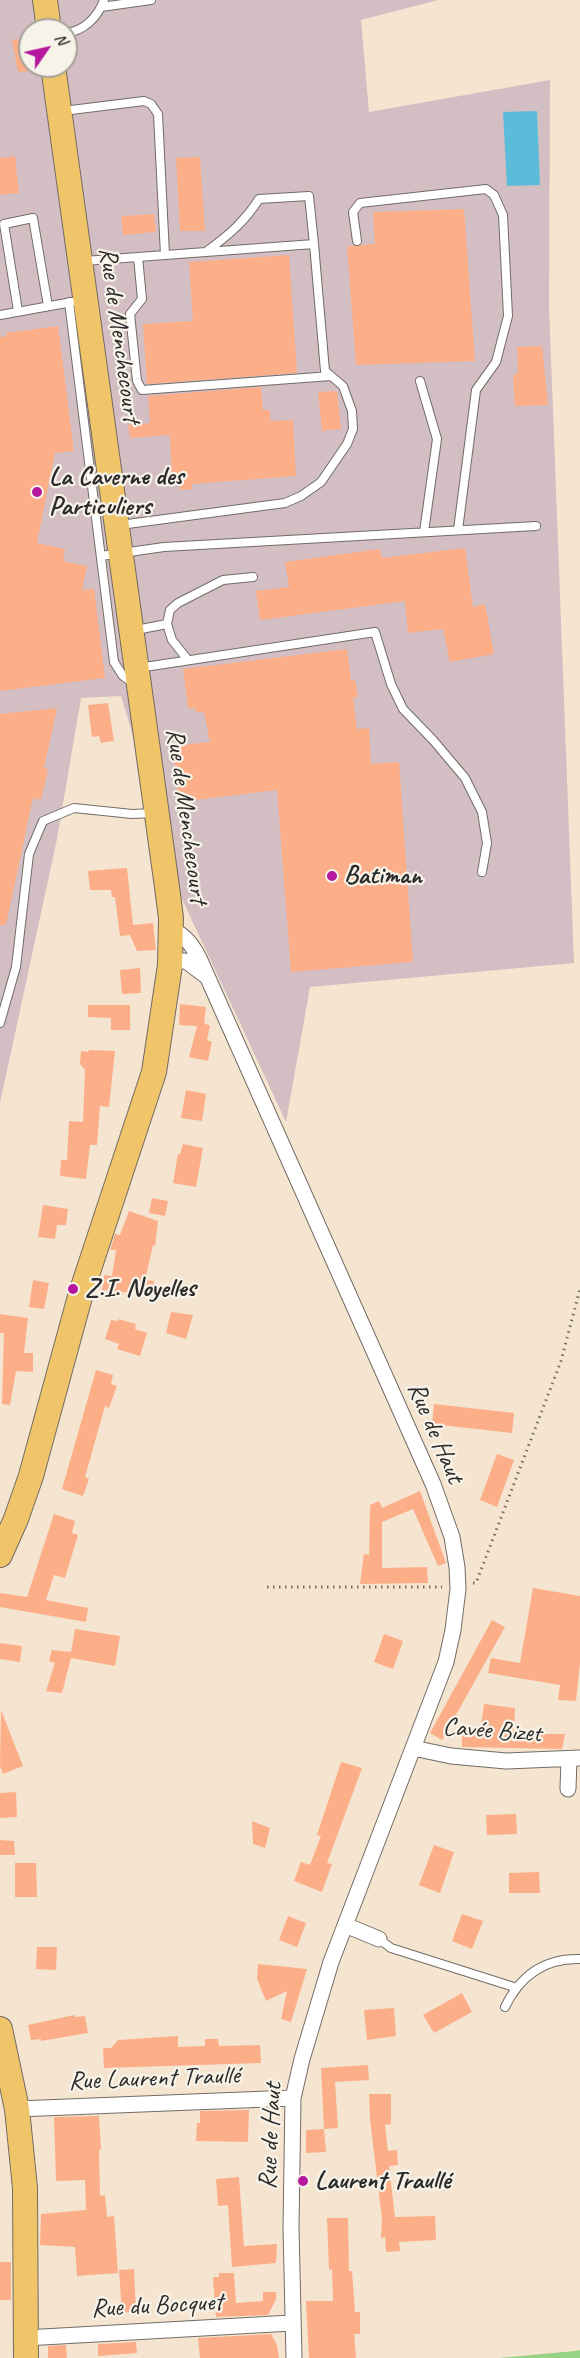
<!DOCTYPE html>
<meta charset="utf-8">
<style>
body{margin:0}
#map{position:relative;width:580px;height:2358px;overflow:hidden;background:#f5e5d0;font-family:Caveat,sans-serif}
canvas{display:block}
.north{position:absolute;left:18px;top:18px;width:60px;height:60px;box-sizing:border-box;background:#f7f3e8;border:2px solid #a5a39c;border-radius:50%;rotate:56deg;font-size:16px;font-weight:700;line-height:24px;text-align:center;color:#2b2b2b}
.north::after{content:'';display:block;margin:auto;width:21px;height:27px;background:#b5179e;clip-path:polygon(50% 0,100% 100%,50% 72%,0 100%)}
</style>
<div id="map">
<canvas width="580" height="2358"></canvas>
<div class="north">N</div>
</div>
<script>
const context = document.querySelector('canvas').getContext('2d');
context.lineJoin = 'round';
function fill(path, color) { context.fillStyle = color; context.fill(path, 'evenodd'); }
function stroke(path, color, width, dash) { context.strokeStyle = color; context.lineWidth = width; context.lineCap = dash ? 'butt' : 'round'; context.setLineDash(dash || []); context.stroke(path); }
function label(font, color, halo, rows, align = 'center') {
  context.font = font + ' Caveat,sans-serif'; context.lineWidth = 4.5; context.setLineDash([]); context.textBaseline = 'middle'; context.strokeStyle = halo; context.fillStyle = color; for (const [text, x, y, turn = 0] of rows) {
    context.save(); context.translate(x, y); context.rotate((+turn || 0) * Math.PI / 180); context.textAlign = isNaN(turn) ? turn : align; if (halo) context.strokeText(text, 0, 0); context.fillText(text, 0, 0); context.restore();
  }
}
fill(new Path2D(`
 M0,0H438L361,20L369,112L550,80L549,306L574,963L310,987L286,1122L182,899L121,696L81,698L57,839L0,1103ZM30,30H66V66H30Z`), '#d2bec3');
fill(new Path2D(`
 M580,2350V2358H499L575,2351Z`), '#97d285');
fill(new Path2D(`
 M537,111L540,185L507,186L503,112Z`), '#5abcd8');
fill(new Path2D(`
 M29,38L30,71L18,72L12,40Z
 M15,156L19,193L0,195V158Z
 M200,157L205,231H180L176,158Z
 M464,209L475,361L356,365L347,246L375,244L373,212Z
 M154,214L156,232L123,235L121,216Z
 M289,255L297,373L147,384L143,324L193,321L189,262Z
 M58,326L74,451L55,453L37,543L65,549L63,561L87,566L82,590L94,589L105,678L0,691V337L6,336V333Z
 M542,346L548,405L515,406L513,376L518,373L517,347Z
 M261,387L263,410H270V421L293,420L296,476L192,484V489L180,490L179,484H172L170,435L130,438L128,425L150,423L148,396Z
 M337,391L341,429L322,431L318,392Z
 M465,548L473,607L485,604L494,654L450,662L443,629L408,633L405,601L260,620L256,591L289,587L285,562L380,549L382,558Z
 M347,649L351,680H355L358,697L353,698L357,729L369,728L371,764L399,762L413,962L291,972L277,790L179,802L173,746L210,742L204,712H196L195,708H188L183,669Z
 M108,703L114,741L101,743L99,736L92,737L88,705Z
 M57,708L44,768L48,769L41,800L33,798L6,925H0V714Z
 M127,868L133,925L153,923L156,950L137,951L130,935L120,936L115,897H112L111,890H90L88,871Z
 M140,968L141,993L122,994L120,970Z
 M180,1004L206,1007L204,1023L210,1026L207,1040L212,1042L208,1061L189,1057L197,1026L179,1025Z
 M88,1005H130V1030H111V1018L88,1017Z
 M89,1050L115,1051L109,1107L100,1106L97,1145H90L86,1179L60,1176L61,1160H67L69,1121L83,1122L85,1070L80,1064L81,1051L88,1052Z
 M186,1090L206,1094L202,1121L181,1118Z
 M183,1144L203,1148L196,1187L173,1183L178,1154H180Z
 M152,1198L168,1201L165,1216L149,1213Z
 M43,1205L68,1209L66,1225H57L55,1239L38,1237Z
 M129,1211L158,1221L155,1246L153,1245L145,1280L154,1281L153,1295L102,1290L104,1275L112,1276L116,1250H110L115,1234L120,1235Z
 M33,1280L49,1283L44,1309L29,1307Z
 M171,1312L193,1315L186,1339L166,1333Z
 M0,1314L28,1318L24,1353H33V1372L16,1371L10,1405L2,1404L4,1333H0Z
 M119,1319L136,1324L135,1329L147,1333L140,1356L117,1349L119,1344L105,1339L111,1320L118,1321Z
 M96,1370L113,1375L111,1384L117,1386L109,1408L105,1406L85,1477L89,1479L83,1496L62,1489Z
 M434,1404L514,1413L512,1433L432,1424Z
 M497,1454L514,1460L497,1507L480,1500Z
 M420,1491L446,1563L438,1566L413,1509L382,1522V1568L427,1567L428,1583L360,1584L364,1554L369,1555L370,1505L379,1501L382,1508Z
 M54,1514L75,1521L72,1533L78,1535L65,1578L54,1575L46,1600L88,1608L86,1622L0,1607V1593L27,1597Z
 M533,1588L580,1596V1664L576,1701L558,1700L560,1685L488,1673L491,1658L520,1663Z
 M492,1620L505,1627L442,1740L430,1733Z
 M75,1629L120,1636L115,1666L71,1658L62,1693L46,1691L55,1663L49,1661L52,1650L71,1652Z
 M384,1634L403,1641L393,1669L374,1662Z
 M0,1643L22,1646L20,1662L0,1659Z
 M484,1704L515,1708L514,1731H524V1734H565L562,1749L462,1747V1733H480Z
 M1,1710L23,1766L3,1774L0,1766Z
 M341,1762L362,1768L327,1863L332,1864L322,1892L294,1881L301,1862L310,1865L321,1836L317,1835Z
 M16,1792L17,1817L0,1818V1793Z
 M516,1814L517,1834L487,1835L486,1815Z
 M252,1821L270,1828L265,1848L253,1844Z
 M0,1840L14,1841L15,1855H0Z
 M434,1845L454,1852L440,1893L419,1885Z
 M15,1863H36L37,1897H15Z
 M539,1872L540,1893H509V1873Z
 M462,1914L483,1921L472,1949L452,1941Z
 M288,1916L306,1923L297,1947L279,1940Z
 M37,1947H57L56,1970L36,1969Z
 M258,1964L307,1969L291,2022L281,2019L287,1991L266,2001L257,1979Z
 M462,1993L472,2012L434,2033L423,2015Z
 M394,2008L396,2036L367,2040L364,2010Z
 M74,2015L75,2017L85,2016L88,2033L41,2041V2039L31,2040L28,2025Z
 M178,2036V2047L205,2046V2039H218L219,2046L260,2045L261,2063L104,2068L103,2048H111L118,2040Z
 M368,2065L369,2080L335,2082L338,2128L324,2129L326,2152L306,2153V2130L324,2129L321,2068Z
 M369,2094H391V2124L385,2125L388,2151L397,2150L398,2165L389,2166L395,2217L435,2216L436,2240L399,2242L400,2251L386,2252L385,2237L381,2238L382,2219L370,2119Z
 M249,2110L248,2142L196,2141L197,2123H200V2111Z
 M99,2116L101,2150H99L100,2196L105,2195L107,2217L114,2216L118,2273L77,2276L75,2247L40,2245L41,2214L86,2210L85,2180L56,2181L54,2117Z
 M239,2177L244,2246L277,2244L276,2263L232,2267L228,2205L218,2206L216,2179Z
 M327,2218H348L349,2271H352L355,2312H360V2334H354L356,2358H309L306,2301H333L332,2269L329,2270Z
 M0,2262H11V2300H0Z
 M134,2269L136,2311L122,2313L119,2270Z
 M219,2273H234L236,2303L263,2301V2292H276V2299L268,2315L216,2317L213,2277H219Z
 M271,2334L277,2345L279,2358H200L198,2338Z
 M136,2342L137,2353L98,2356V2344Z
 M66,2345L67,2358H48V2346Z`), '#fcae89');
const service = new Path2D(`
 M101,7L151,0
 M66,33C84,31 98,17 104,0
 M63,111L144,101L151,104L158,114L165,255
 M357,241L353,212L360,203L486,189L494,195L503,215L508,316L496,362L476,390L458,530
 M207,251C229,235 245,221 259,199L309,196L314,244
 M138,257L142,299L130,314L137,381L142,390L331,376
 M84,261L314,244L325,371L343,386L352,411L353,429L347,444L321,482L301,496L285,503L120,525
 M69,302L114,662L123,676L133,683
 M18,311L4,224L33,218L48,306
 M0,315L72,302
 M420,381L437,439L424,532
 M101,556L164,547L536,526
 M167,624L170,610L178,603L223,580L253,577
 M136,630L167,624L172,640L188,660
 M138,668L375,632L391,684L403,709L433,740L465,778L482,812L487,843L482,872
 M0,1023L16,967L29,854L43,821L74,808L132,814L154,813
 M379,1939L391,1948L514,1987
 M505,2007C520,1976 544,1958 580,1959`);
const minor = new Path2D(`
 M171,929C186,936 192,945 199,958L433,1484L452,1537L457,1567L458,1589L453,1630L446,1662L331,1962L302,2059L293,2098L291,2227L294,2358
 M170,961H186L206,976
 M413,1748L451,1756L506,1761L580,1758
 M568,1789L569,1759
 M345,1925L379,1939
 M17,2109L293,2098
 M25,2338L292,2323`);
const primary = new Path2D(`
 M45,0L49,30
 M0,1555L16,1519L31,1476L81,1293L154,1072L170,965L171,918L167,887L53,66
 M0,2029L17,2109L25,2188L26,2358`);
stroke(service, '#726c65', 10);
stroke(minor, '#726c65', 17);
stroke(primary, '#726c65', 26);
stroke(new Path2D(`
 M473,1583H476L561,1361L580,1289
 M267,1587H442`), '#726c65', 3, [1.5, 4.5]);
stroke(service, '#fff', 8);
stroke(minor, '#fff', 15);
stroke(primary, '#f0c469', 24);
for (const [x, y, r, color] of [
 [37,492,6,"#b5179e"],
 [332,876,6,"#b5179e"],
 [73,1289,6,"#b5179e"],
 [303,2181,6,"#b5179e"]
]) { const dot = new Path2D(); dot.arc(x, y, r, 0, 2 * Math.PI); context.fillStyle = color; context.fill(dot); stroke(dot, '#f7f3e8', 2); }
label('26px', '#2b2b2b', '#f7f3e8', [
 ["Rue de Menchecourt",119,335,82],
 ["Rue de Menchecourt",186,816,82],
 ["Rue de Haut",435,1433,67],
 ["Cavée Bizet",492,1731,4],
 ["Rue Laurent Traullé",154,2079,-2],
 ["Rue de Haut",271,2136,-87],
 ["Rue du Bocquet",157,2306,-3]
]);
label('bold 26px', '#2b2b2b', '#f7f3e8', [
 ["La Caverne des",49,477],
 ["Particuliers",49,507],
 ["Batiman",344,876],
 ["Z.I. Noyelles",85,1289],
 ["Laurent Traullé",315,2181]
], 'left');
</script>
